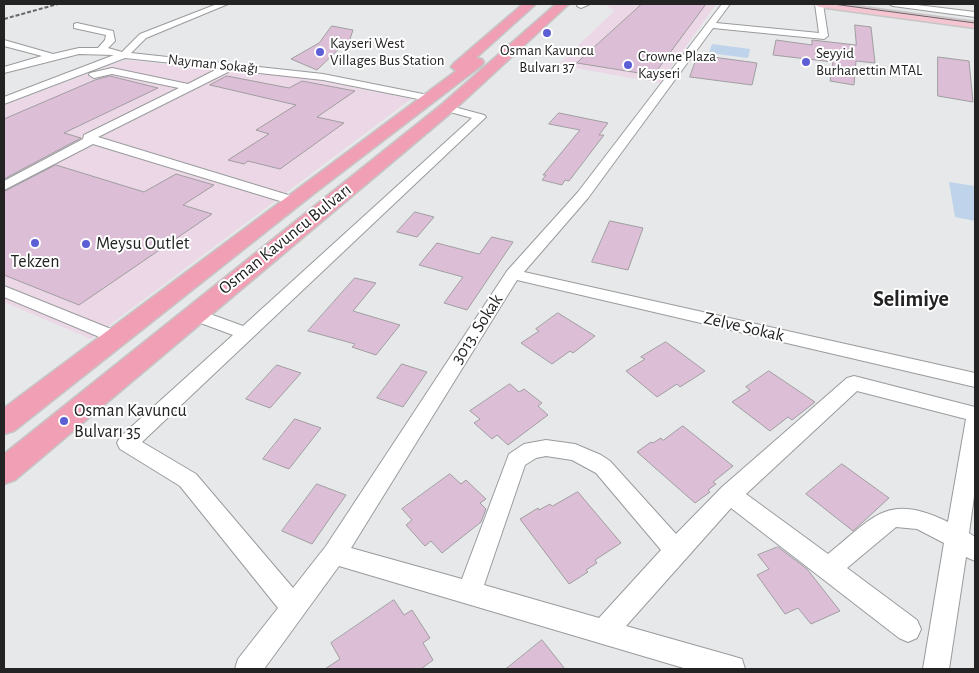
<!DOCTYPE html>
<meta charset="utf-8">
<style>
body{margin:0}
#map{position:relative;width:979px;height:673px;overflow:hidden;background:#e6e8ea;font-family:"Alegreya Sans",sans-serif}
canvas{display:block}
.frame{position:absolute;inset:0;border:5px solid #232324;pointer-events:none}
</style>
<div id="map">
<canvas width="979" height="673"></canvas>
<div class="frame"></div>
</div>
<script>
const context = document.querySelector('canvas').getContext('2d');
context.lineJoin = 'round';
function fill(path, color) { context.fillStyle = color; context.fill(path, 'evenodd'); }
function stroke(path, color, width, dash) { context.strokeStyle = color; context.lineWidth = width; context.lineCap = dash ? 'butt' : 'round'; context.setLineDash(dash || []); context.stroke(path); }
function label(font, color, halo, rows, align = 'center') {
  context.font = font + ' "Alegreya Sans",sans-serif'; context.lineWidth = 4; context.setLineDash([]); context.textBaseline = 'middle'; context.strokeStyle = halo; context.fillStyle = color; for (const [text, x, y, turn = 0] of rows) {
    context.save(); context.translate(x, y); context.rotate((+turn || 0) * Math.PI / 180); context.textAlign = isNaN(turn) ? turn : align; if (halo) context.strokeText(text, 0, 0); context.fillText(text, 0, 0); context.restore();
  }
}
fill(new Path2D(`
 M605,4H716L660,83L558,65L614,11Z
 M125,60L305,77L411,99L91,339L4,302V105Z`), '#ecd7e6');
fill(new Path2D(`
 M712,44L750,49L748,58L709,53Z
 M949,182L975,186V221L955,217Z`), '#bfd4ea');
const building = new Path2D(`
 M642,4H706L655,73L645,74L577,63Z
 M855,25L871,27L875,63L856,61L854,85L830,81L833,62L773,55L776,40L812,45V40L856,45Z
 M332,26L353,30L349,42H346L317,70L291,59L319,43Z
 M698,55L757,63L752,85L690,77Z
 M938,57L969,61L973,102L938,96Z
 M110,76L158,88L64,133L81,138L4,179V119L95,80Z
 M227,76L289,88L302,81L355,91L317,117L344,123L280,169L248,161L244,164L228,160L269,134L256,130L296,105L210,85Z
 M559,113L608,123L599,135H604L569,181L565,180L562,185L542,180L546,175H543L580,130L549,124Z
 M56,165L144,192L176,174L214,185L183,205L212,214L79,305L4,275V192Z
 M415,212L434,217L417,237L397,232Z
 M610,221L643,228L628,270L592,262Z
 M492,237L513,242L467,310L444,303L463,277L419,265L437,243L479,254Z
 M355,278L376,283L353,311L400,325L376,355L352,347L355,344L308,331Z
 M558,313L595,336L573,353L570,351L552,364L521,343L539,331L536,329Z
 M666,342L705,371L680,387L677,384L657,397L626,371L645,359L641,357Z
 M402,364L427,372L403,407L377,398Z
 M277,365L301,373L270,408L246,399Z
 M769,371L815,402L792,420L788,417L770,431L732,402L750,390L746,387Z
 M510,384L519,392L524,389L542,403L538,406L548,415L508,445L497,435L492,439L474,423L480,419L470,411Z
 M295,419L321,428L289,469L263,459Z
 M683,426L733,466L713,482L716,484L708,490L710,492L695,503L637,452L651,442L653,443L661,438L663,440Z
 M842,464L889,498L853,531L806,494Z
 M450,474L461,484L466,480L486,499L480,503L486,509L481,522L442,553L431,541L425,546L406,525L412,520L402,509Z
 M317,484L346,495L312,544L282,531Z
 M578,492L621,543L595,560L597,563L586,570L588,572L569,584L520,519L538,508L539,510L550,504L552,506Z
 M778,547L807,569L840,611L811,624L798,608L785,614L757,575L769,569L758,555Z
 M394,600L404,615L412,610L430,638L423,643L433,660L421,669H325L340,659L331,643Z
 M542,640L565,669H506Z`);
fill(building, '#dcbed7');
stroke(building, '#a09ea0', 1);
const minor = new Path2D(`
 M217,4H228L146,38L131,53L323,74L428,95L433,98L428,101L323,80L232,70L98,137L298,198L300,201L298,204L293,205L93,144L4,190V181L83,139L84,135L179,88L112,74L94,78L89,75L90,73L112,68L188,84L219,68L125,58L4,104V97L114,55L79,54L4,73V67L42,56L4,46V40L53,54L79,48H98L105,40L106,35L74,28V24L77,23L113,31L115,41L108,48L122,52L140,34Z
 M578,4H590L581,8L577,6Z
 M722,4H730L716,23L819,33L815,4H823L828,36L824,39L713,28L588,198L524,272L975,373V387L517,280L351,548L462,579L509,454L524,444L546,440L575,444L601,455L610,461L676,534L722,487L847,378L854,376L975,407V489L969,533L975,537V561L966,557L949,669H923L944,543L917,529L896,527L847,568L917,620L921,629L917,638L908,642L899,638L731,508L626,626L732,656L742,659L745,669H687L339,566L264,669H235L238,659L278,608L180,486L120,449L117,443L120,437L233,335L187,318L185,314L187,310H199L243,326L472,118L443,110V106L447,105L484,115L486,117L142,442L196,474L293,588L326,546L507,271L578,192ZM857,391L966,419L948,522C887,492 874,517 828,554L746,494ZM546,456L572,460L596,473L661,550L599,618L484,585L525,465L536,458Z
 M889,4H909L975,12V17L893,6Z
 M4,286L121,333L124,337L121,341L115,343L109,341L4,297Z`);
const major = new Path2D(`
 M814,4H839L975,22V28L819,7Z`);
const highway = new Path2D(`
 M523,4H536L476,58L482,59L484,62L482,65L316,192L14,431L4,434V408L456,71L451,67L453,64Z
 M556,4H569L453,111L15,480L4,484V454L441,105Z`);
stroke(minor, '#999b9d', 2);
stroke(major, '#c6c6c6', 3);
stroke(highway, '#c6c6c6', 3);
fill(minor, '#fff');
fill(major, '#f6c5d2');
fill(highway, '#f09fb4');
stroke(new Path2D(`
 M833,4L975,23`), '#656668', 1);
stroke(new Path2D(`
 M4,19L58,4`), '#656668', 2, [4, 2]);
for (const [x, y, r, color] of [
 [547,33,5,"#5c5ed6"],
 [320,52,5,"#5c5ed6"],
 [806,62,5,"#5c5ed6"],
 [628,65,5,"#5c5ed6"],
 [35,243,5,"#5c5ed6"],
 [86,244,5,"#5c5ed6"],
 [64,421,5,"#5c5ed6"]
]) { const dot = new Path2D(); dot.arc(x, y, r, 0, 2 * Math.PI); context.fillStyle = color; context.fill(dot); stroke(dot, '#fff', 2); }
label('15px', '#232324', '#fff', [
 ["Kayseri West",330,43],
 ["Villages Bus Station",330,60],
 ["Osman Kavuncu",547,50,"center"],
 ["Bulvarı 37",547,67,"center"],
 ["Seyyid",816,53],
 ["Burhanettin MTAL",816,70],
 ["Crowne Plaza",638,56],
 ["Kayseri",638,73]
], 'left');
label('15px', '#232324', '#fff', [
 ["Nayman Sokağı",213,64,6]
]);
label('18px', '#232324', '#fff', [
 ["Osman Kavuncu Bulvarı",285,239,-39],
 ["Zelve Sokak",744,327,13],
 ["3013. Sokak",477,329,-57]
]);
label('18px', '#232324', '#fff', [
 ["Meysu Outlet",96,244],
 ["Tekzen",35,262,"center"],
 ["Osman Kavuncu",74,411],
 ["Bulvarı 35",74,432]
], 'left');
label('bold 22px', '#232324', '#fff', [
 ["Selimiye",911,299]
]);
</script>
